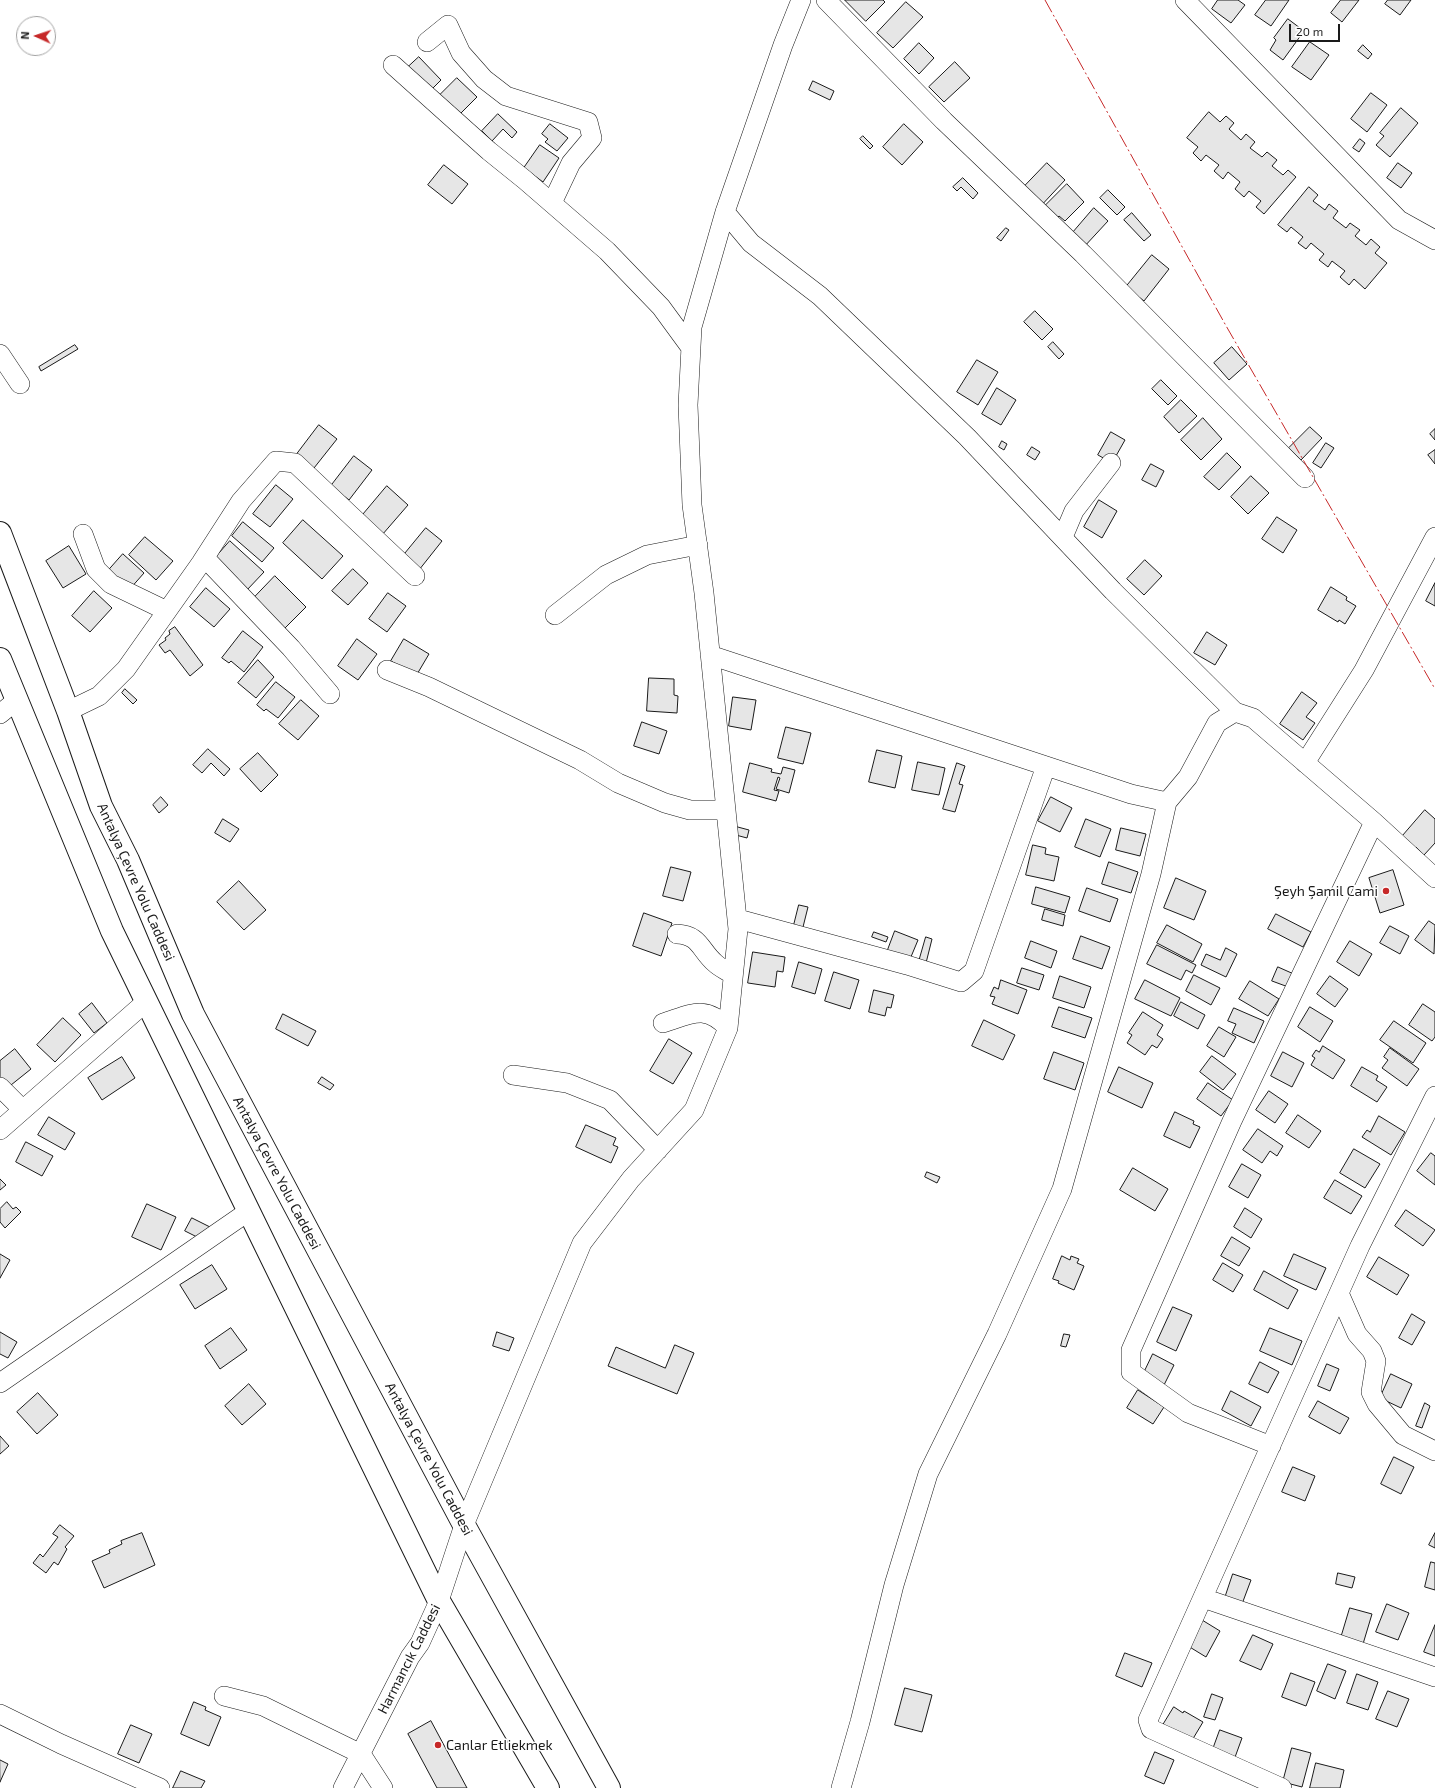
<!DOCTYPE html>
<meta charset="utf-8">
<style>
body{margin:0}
#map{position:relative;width:1435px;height:1788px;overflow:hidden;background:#fff;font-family:"Exo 2",sans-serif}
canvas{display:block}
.north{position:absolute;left:16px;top:16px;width:40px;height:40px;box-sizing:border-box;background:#fff;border:1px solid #a3a3a3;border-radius:50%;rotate:273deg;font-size:11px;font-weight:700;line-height:16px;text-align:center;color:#1a1a1a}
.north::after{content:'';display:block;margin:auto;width:14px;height:18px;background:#c62828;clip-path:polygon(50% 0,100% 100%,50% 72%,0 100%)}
.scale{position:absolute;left:1289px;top:24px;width:51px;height:18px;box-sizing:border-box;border:2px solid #1a1a1a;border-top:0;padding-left:5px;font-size:12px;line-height:14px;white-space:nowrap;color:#1a1a1a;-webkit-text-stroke:3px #fff;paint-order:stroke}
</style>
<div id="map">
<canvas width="1435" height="1788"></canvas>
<div class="north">N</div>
<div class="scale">20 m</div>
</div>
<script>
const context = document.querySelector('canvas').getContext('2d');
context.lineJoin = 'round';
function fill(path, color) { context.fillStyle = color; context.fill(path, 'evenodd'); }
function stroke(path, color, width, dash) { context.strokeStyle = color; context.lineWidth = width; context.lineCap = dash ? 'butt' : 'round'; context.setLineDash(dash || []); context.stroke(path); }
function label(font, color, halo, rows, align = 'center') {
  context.font = font + ' "Exo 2",sans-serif'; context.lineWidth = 3; context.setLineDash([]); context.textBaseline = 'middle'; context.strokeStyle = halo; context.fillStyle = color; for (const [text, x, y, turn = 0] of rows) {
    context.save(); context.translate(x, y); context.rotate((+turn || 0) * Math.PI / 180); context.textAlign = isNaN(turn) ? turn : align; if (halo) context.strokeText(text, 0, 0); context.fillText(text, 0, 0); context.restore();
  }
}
const building = new Path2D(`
 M845,0H883L885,2L866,21Z
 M1218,0H1238L1245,5L1231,23L1212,9Z
 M1266,0H1289L1271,26L1255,15Z
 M1341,0H1359L1342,22L1331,13Z
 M1388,0H1411L1400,15L1385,4Z
 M906,2L923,17L893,48L877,33Z
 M1288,19L1304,31L1283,60L1270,50L1276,40L1274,38Z
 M1310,42L1329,55L1311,80L1292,67Z
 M919,43L934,58L919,74L904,59Z
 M1363,45L1372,54L1368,59L1358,51Z
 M419,57L441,80L429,92L406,69Z
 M955,62L970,78L944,102L929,87Z
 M457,78L477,97L458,116L438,97Z
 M813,81L834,91L830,100L809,90Z
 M1371,93L1387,105L1367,132L1351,119Z
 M1401,108L1418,123L1390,157L1376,145L1384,136L1380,133Z
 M1209,112L1220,122L1226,116L1234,123L1229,129L1241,140L1246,134L1255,142L1250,148L1262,157L1267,152L1277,160L1272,166L1283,175L1288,170L1296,177L1264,214L1256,207L1261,201L1249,191L1244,197L1235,189L1240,182L1228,172L1223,179L1214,171L1219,165L1206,155L1201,161L1193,153L1198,147L1187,138Z
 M498,114L517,132L512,138L503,129L492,141L482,131Z
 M550,124L568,138L557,151L545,142L548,139L542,134Z
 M904,124L923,142L902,165L883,147Z
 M863,136L873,146L870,149L860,139Z
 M1360,139L1365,143L1359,152L1353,148Z
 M540,145L559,158L543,182L524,168Z
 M1047,163L1065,180L1038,209L1022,189Z
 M1398,163L1412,173L1401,188L1387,178Z
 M444,165L468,184L452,204L428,185Z
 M963,178L978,193L973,199L961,187L957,191L953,187Z
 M1067,184L1084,202L1065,221L1059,216L1053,222L1044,207Z
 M1309,187L1318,195L1313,201L1325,210L1329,204L1338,211L1333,218L1346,228L1350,223L1360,230L1355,236L1366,245L1371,239L1380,247L1375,253L1387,263L1365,289L1354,279L1349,285L1340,277L1345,271L1332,261L1328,267L1319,260L1324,254L1311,243L1306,249L1298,243L1303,237L1291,227L1287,232L1278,225Z
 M1108,190L1125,207L1117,215L1100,198Z
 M1094,208L1108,221L1083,248L1070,236Z
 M1132,213L1151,235L1144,241L1124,220Z
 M1006,228L1009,230L1001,241L997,238Z
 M1152,255L1169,269L1144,301L1126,287Z
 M1035,311L1053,329L1042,340L1024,322Z
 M1053,342L1064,354L1059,359L1048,347Z
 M75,345L78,349L41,371L39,367Z
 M1232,347L1247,364L1229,380L1214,363Z
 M977,360L998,372L978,405L957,392Z
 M1161,380L1177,396L1168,405L1152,389Z
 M997,388L1016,400L1001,425L982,414Z
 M1181,400L1197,416L1179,433L1164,417Z
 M1203,418L1222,439L1201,460L1181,440Z
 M319,425L337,439L314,468L297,454Z
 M1310,427L1322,438L1301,460L1289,448Z
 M1435,429V440L1430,434Z
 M1111,432L1125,440L1112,463L1098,455Z
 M1002,441L1007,444L1004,450L999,447Z
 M1326,443L1334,448L1321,468L1313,463Z
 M1032,447L1040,452L1035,460L1027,455Z
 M1435,450V464L1428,455Z
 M1227,453L1241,467L1219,490L1204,477Z
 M354,456L372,470L349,500L331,486Z
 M1151,464L1164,471L1156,487L1142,480Z
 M1251,476L1269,493L1248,514L1231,497Z
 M276,485L293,499L270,527L253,514Z
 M387,486L408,505L382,535L361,517Z
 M1099,500L1117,511L1102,538L1084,527Z
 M1277,517L1297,530L1283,553L1262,539Z
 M303,520L343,556L322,579L283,543Z
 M243,522L274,548L262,562L232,536Z
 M426,528L442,541L419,570L403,556Z
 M145,537L173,561L156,580L129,555Z
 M230,541L264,572L246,591L216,557Z
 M69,546L86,574L63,588L46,561Z
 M123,554L144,573L129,590L108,571Z
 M1145,560L1162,576L1144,595L1127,579Z
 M353,569L368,583L348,605L332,591Z
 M275,576L306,607L282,631L252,600Z
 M1435,583V606L1426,601Z
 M1331,587L1347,597L1346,600L1356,606L1345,624L1339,620L1338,622L1318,610Z
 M206,588L230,609L214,627L190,607Z
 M94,591L112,608L90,632L72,616Z
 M388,593L406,606L387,632L369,619Z
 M175,627L203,665L190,676L170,650L165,653L159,645L166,640L165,638L170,634L169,631Z
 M243,631L263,647L244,672L231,661L229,663L222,658Z
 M1207,632L1227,645L1215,665L1194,653Z
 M357,639L377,654L358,680L338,666Z
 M404,639L429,654L416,676L391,661Z
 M258,660L274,677L256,698L238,683Z
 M649,678L674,679V695L678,696L677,713L647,711Z
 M276,682L295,697L278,718L266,709L264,711L257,705Z
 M125,689L137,700L133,704L122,693Z
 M1302,692L1317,703L1306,717L1315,723L1303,740L1280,724Z
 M733,697L756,700L751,730L729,726Z
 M301,700L319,716L298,740L279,724Z
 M642,722L667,731L659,754L634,746Z
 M786,727L811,733L803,764L778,758Z
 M208,749L230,769L224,776L211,763L202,773L193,765Z
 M877,750L902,756L895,788L869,782Z
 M258,753L278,775L261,792L240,769Z
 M918,762L945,768L939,795L912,790Z
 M750,763L772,769L771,772L781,774L783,767L795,770L789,793L776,789L780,778L778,777L774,790L779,791L776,801L743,792Z
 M957,763L965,766L959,784L963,785L955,812L943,809Z
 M161,797L168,805L159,813L153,805Z
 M1051,797L1072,808L1060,832L1038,821Z
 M1425,810L1435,819V843L1424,855L1416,847L1413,851L1400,839Z
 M223,819L239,829L230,842L215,833Z
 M1086,819L1111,829L1100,857L1075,847Z
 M734,826L749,830L747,838L732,834Z
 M1121,828L1146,834L1140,856L1116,850Z
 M1033,845L1046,848L1045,854L1059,857L1054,881L1026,875Z
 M1109,862L1138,872L1131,893L1102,884Z
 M671,867L691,872L683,901L663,896Z
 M1393,870L1404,905L1380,913L1369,878Z
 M1176,878L1206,891L1194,920L1164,908Z
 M239,881L266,910L244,930L217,902Z
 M1036,887L1070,897L1065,913L1032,904Z
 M1087,888L1118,899L1110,922L1079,911Z
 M799,905L808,907L801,935L792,933Z
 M1045,909L1065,915L1063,926L1042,920Z
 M644,913L672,923L661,956L633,946Z
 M1276,914L1311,932L1303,947L1268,929Z
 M1429,921L1435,925L1434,954L1415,940Z
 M1167,925L1202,944L1193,962L1157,943Z
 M1390,926L1409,936L1400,954L1380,943Z
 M895,931L918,940L908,964L886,955Z
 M874,932L888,937L886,942L872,937Z
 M1081,936L1110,947L1102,969L1073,959Z
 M926,937L932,939L925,967L918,965Z
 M1031,941L1057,951L1051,968L1025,958Z
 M1350,941L1372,954L1359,976L1337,962Z
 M1157,945L1196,965L1192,973L1186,970L1181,980L1147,964Z
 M1226,948L1237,954L1226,977L1201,965L1206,954L1220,960Z
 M753,952L785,957L783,972L777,971L775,987L748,983Z
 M799,962L822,969L815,994L792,987Z
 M1278,967L1296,975L1291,988L1272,981Z
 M1022,968L1044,975L1039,990L1017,983Z
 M834,972L859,980L850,1009L825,1001Z
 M1194,975L1220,988L1211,1005L1186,991Z
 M1060,976L1091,987L1084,1008L1053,998Z
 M1330,976L1348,989L1335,1007L1317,994Z
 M1001,980L1027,990L1018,1014L992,1004L995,997L990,996L994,987L998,989Z
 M1145,980L1180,998L1171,1016L1135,999Z
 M1250,981L1279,999L1268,1016L1239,999Z
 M874,990L894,995L891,1008L887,1007L885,1016L869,1012Z
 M1181,1002L1205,1015L1198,1029L1174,1016Z
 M92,1003L107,1023L94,1033L79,1014Z
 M1423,1004L1435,1012V1037L1432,1041L1409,1025Z
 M1059,1007L1092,1018L1085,1038L1052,1027Z
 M1310,1007L1333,1021L1320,1042L1298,1027Z
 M1234,1008L1264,1021L1254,1043L1232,1033L1236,1024L1228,1021Z
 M1143,1012L1163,1025L1157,1035L1163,1039L1157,1048L1152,1045L1145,1055L1127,1043L1132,1035L1129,1033Z
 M283,1014L316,1031L308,1046L276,1029Z
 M63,1018L81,1035L55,1062L37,1045Z
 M984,1020L1015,1035L1003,1060L972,1046Z
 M1394,1021L1426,1043L1413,1063L1380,1040Z
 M1219,1027L1236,1037L1224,1057L1207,1046Z
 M669,1039L692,1053L673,1084L650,1071Z
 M1323,1046L1345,1060L1333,1079L1311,1065L1315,1058L1312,1056L1316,1050L1319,1052Z
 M1390,1048L1419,1069L1407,1086L1382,1068L1388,1060L1384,1057Z
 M15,1049L31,1069L6,1089L0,1082V1061Z
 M1054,1052L1084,1063L1075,1090L1044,1079Z
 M1283,1052L1304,1063L1292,1087L1271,1076Z
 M1212,1056L1236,1074L1223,1090L1200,1072Z
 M122,1057L135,1078L102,1100L88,1078Z
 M1119,1067L1153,1083L1142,1108L1108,1092Z
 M1362,1067L1378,1076L1376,1080L1387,1087L1377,1102L1351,1086Z
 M322,1077L334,1085L330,1090L318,1083Z
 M1208,1083L1233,1100L1221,1116L1197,1099Z
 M1269,1091L1288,1104L1275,1123L1256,1110Z
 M1175,1112L1194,1121L1193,1124L1200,1127L1190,1148L1164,1136Z
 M1298,1115L1321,1131L1309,1148L1286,1133Z
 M1379,1116L1405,1132L1391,1155L1362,1137L1367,1130L1370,1132Z
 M49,1117L75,1133L65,1150L38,1135Z
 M586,1125L616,1138L613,1145L618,1147L611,1163L576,1147Z
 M1258,1129L1283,1146L1277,1156L1270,1151L1262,1163L1243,1150Z
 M26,1142L53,1156L42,1176L16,1162Z
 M1354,1149L1380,1164L1365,1188L1340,1173Z
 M1431,1153L1435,1156V1185L1417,1171Z
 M1242,1164L1261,1175L1248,1198L1229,1187Z
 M1133,1168L1168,1189L1155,1211L1120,1190Z
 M927,1172L940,1177L937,1183L925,1177Z
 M0,1179L6,1185L0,1190Z
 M1335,1180L1362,1196L1351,1214L1324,1198Z
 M7,1202L13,1209L16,1207L21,1212L5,1228L0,1222V1209Z
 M147,1204L176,1217L161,1250L132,1237Z
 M1245,1208L1262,1219L1251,1238L1234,1227Z
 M1406,1210L1435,1230L1423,1246L1395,1226Z
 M192,1218L212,1228L203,1240L185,1231Z
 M1232,1237L1250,1248L1239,1266L1221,1256Z
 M0,1254L10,1260L0,1278Z
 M1294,1254L1326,1268L1316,1290L1284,1276Z
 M1062,1256L1070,1260L1071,1256L1079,1259L1077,1263L1084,1266L1074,1290L1058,1283L1059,1281L1053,1279Z
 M1379,1257L1409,1275L1397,1295L1367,1277Z
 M1223,1263L1243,1275L1233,1292L1213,1280Z
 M212,1265L227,1289L195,1309L180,1285Z
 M1264,1271L1298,1290L1288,1309L1254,1290Z
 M1173,1307L1192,1315L1176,1351L1157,1342Z
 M1412,1314L1425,1322L1412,1345L1399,1338Z
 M231,1328L247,1350L220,1369L205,1346Z
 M1270,1328L1302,1341L1292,1365L1260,1351Z
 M0,1332L17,1342L8,1358L0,1354Z
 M497,1332L514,1338L509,1351L493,1346Z
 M1064,1334L1070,1335L1066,1347L1061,1346Z
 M675,1345L694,1353L677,1394L608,1366L616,1347L665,1368Z
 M1153,1354L1174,1365L1163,1387L1142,1377Z
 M1260,1362L1279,1372L1268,1393L1249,1384Z
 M1327,1364L1339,1369L1330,1391L1318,1386Z
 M1391,1374L1412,1384L1401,1408L1380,1398Z
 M249,1384L266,1404L242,1425L225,1406Z
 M1138,1390L1164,1407L1153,1424L1127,1408Z
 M1231,1391L1261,1407L1251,1426L1222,1410Z
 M38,1393L58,1415L37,1434L17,1412Z
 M1318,1401L1349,1418L1340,1434L1309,1417Z
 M1425,1403L1430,1406L1422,1428L1416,1426Z
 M0,1436L9,1446L0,1454Z
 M1394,1457L1414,1467L1401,1494L1381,1484Z
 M1293,1467L1315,1476L1305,1501L1282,1492Z
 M60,1525L74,1536L65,1547L67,1549L58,1565L54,1562L46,1573L33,1563L40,1554L43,1557L58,1537L53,1534Z
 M142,1533L155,1565L104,1588L92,1561L110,1553L109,1550L122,1544L121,1541Z
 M1435,1533V1548L1429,1545Z
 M1431,1562L1435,1563V1590L1425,1587Z
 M1338,1573L1355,1577L1352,1588L1336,1584Z
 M1233,1574L1251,1580L1242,1604L1225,1598Z
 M1387,1604L1409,1613L1398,1640L1376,1632Z
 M1350,1608L1372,1614L1363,1644L1341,1638Z
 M1202,1620L1220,1631L1206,1657L1188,1646Z
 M1435,1625V1656L1424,1652Z
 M1253,1635L1273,1644L1261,1670L1240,1661Z
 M1125,1653L1152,1663L1142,1687L1116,1676Z
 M1328,1664L1346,1671L1335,1699L1317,1691Z
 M1291,1673L1315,1682L1306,1706L1282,1697Z
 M1357,1674L1378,1682L1368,1710L1347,1703Z
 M905,1688L932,1695L922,1732L895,1725Z
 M1388,1691L1409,1699L1397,1727L1376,1719Z
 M1212,1694L1223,1698L1215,1720L1204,1717Z
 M194,1702L206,1707L205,1710L221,1717L209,1746L181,1734Z
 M1174,1707L1183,1713L1184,1711L1203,1722L1191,1742L1163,1725Z
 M431,1721L467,1788H437L408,1734Z
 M131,1725L152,1734L139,1763L118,1754Z
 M1220,1730L1242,1738L1234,1760L1212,1752Z
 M1292,1748L1311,1753L1302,1787L1283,1782Z
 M1155,1752L1174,1760L1164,1784L1145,1776Z
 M0,1760L8,1764L0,1782Z
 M1316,1763L1344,1770L1340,1788H1310Z
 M181,1771L205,1781L201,1788H173Z`);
fill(building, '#e6e6e6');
stroke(building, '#1a1a1a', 1);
const minor = new Path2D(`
 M826,0L944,121L1083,254L1305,478
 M1185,0L1399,220L1435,240
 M427,42L448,25L461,53L484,79L506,96L588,122L592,138L571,163L552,203
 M393,65L489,151L525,180L607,251L661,307L691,348
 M725,212L751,243L820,296L967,437L1113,591L1235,712
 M0,354L20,384
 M83,534L96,569L111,584L167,611
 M1063,537L1074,511L1111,463
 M205,558L291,648L330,694
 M555,615L606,575L647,555L698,545
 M710,655L1131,794L1167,802L1188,777L1217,723L1235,712L1253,718L1374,822L1435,878
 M387,670L429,687L580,760L618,783L665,803L690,810H726
 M68,711L99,696L126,669L201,563L241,501L276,461L295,463L415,576
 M0,714L17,700
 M1305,763L1364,670L1435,537
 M738,919L907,965L961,982L974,971L1046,766
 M677,934C700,935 700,950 715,963C720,968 728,971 733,975
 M663,1023C692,1014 705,1004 728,1028
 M513,1075L567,1083L610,1100L658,1150
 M0,1087L23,1110
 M0,1130L147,1001
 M1339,1293L1357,1334L1372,1351L1376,1361L1371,1392L1377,1404L1403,1435L1435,1451
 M0,1383L249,1211
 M1271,1446L1188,1413L1131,1372V1350L1232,1121L1374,822
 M1203,1598L1435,1677
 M224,1696L263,1706L361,1754L383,1788
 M0,1714L61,1744L160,1788
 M343,1788L410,1657L420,1643L439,1601L464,1525L582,1243L631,1179L694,1110L728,1028L738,929L704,593L692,505L688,405L692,327L725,212L783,45L801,0
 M841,1788L860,1722L894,1585L928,1474L997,1334L1062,1189L1151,874L1167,802
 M1282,1788L1151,1729L1148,1720L1360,1246L1435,1096`);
const highway = new Path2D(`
 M0,533L68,711L101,806L128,860L193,1014L464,1525L609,1788
 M0,659L112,931L439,1601L548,1788`);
stroke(minor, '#1a1a1a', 20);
stroke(highway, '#1a1a1a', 24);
stroke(minor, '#fff', 19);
stroke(highway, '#fff', 22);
stroke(new Path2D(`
 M1045,0L1225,324L1435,689`), '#c62828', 1, [14, 3, 2, 3]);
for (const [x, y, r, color] of [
 [1386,891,4,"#c62828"],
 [438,1745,4,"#c62828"]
]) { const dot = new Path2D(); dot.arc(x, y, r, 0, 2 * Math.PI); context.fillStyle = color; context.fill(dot); stroke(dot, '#fff', 1.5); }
label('14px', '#1a1a1a', '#fff', [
 ["Antalya Çevre Yolu Caddesi",136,882,66],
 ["Antalya Çevre Yolu Caddesi",277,1173,62],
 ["Antalya Çevre Yolu Caddesi",429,1459,62],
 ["Harmancık Caddesi",409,1659,-63]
]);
label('14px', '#1a1a1a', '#fff', [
 ["Şeyh Şamil Cami",1378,891],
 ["Canlar Etliekmek",446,1745,"left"]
], 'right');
</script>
